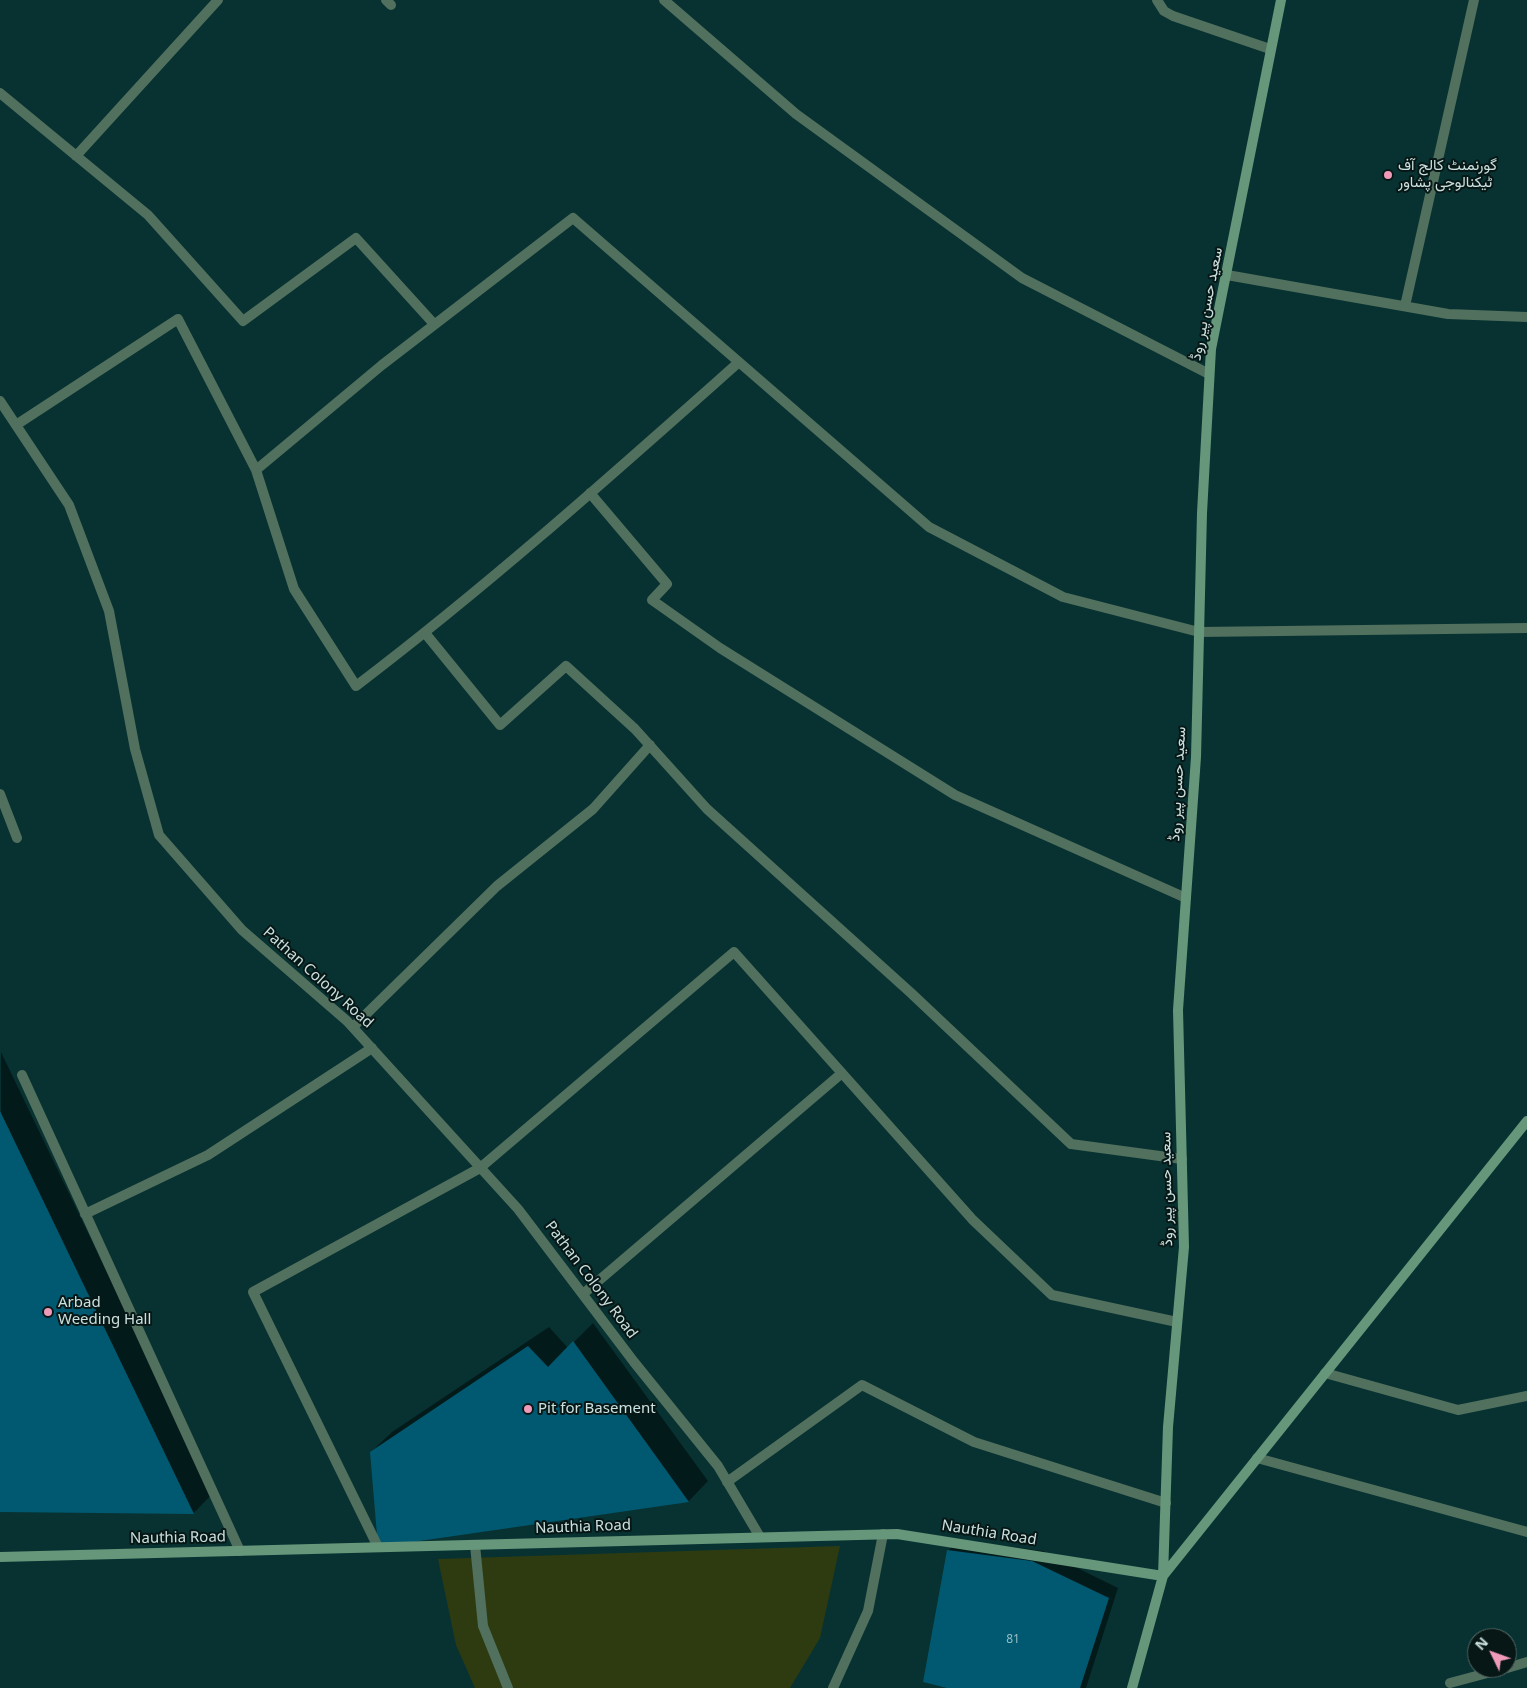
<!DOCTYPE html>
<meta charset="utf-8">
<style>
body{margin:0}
#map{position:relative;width:1527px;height:1688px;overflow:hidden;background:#073231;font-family:"Noto Sans",sans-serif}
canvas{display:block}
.north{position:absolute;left:1467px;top:1628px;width:50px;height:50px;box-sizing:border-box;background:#071716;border:1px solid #556866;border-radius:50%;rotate:312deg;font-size:14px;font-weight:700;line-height:20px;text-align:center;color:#cbe1df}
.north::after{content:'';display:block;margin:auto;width:18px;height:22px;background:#ef9ab9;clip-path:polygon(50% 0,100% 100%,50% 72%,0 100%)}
</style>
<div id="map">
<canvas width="1527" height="1688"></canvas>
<div class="north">N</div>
</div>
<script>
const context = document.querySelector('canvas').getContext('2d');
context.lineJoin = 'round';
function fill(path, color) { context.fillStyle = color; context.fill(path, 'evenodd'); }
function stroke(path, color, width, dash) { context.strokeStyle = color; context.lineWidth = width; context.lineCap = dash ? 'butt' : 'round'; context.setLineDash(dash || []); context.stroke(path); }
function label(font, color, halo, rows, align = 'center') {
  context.font = font + ' "Noto Sans",Vazirmatn,sans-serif'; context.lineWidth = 4; context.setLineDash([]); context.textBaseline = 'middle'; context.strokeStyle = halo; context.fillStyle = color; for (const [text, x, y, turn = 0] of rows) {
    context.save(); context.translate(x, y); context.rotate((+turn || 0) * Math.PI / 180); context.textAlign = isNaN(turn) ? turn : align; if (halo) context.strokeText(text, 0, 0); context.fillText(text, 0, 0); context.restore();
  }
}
fill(new Path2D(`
 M840,1546L820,1638L790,1688H475L456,1645L438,1559Z`), '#2e3b11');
fill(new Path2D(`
 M1,1052L213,1493L194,1513L0,1511Z
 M593,1323L708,1481L689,1501L379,1546L371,1452L392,1432L549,1327L568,1348Z
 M958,1540L1043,1551L1118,1588L1086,1688H952L948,1551Z`), '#0007');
fill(new Path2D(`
 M0,1111L194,1514L0,1512Z
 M573,1341L689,1502L378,1547L370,1452L528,1346L548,1367Z
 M947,1550L1032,1561L1109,1598L1080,1688H947L923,1682Z`), '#005971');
stroke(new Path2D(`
 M386,0L391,5
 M664,0L796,114L1022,278L1209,374
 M1157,0L1164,11L1173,16L1270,49
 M0,93L148,215L243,321L356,238L434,324
 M76,156L218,0
 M1227,275L1448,314L1527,317
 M1405,306L1474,0
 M0,401L69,505L109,611L135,749L159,835L242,930L347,1021L518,1209L634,1362L718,1466L760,1537
 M16,425L178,319L256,470L382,365L573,218L929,527L1063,597L1199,632L1527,628
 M256,470L294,589L356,686C489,585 614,473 739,362
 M590,493L667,584L652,600L720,648L955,795L1186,898
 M425,633L500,725L566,666L635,729L707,809L911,993L1071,1144L1182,1159
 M0,794L17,838
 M353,1027L497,886L593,809L650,745
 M22,1075L240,1551
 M85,1214L208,1155L372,1048
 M583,1294L842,1073
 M1325,1373L1458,1410L1527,1396
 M1257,1458L1527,1532
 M727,1482L862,1385L974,1442L1166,1503
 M475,1545L483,1626L508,1688
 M378,1547L253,1292L480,1168L734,952L972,1219L1052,1295L1177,1322
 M1507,1668L1527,1662
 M1450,1683L1506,1668
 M833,1688L868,1611L883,1534`), '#52705e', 10);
stroke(new Path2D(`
 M0,1557L897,1534L1163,1576
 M1163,1576L1527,1121
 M1132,1688L1163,1576L1168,1427L1184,1247L1178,1010L1196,757L1202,513L1211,349L1281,0`), '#66977b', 10);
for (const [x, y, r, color] of [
 [1388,175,5,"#ef9ab9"],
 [48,1312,5,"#ef9ab9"],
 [528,1409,5,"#ef9ab9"]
]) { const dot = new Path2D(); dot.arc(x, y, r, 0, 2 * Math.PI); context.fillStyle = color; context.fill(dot); stroke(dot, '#071716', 2); }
label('12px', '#98bfc4', null, [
 ["81",1013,1640]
]);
label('15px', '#cbe1df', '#071716', [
 ["گورنمنٹ کالج آف",1398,166],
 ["ٹیکنالوجی پشاور",1398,183],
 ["Arbad",58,1303],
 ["Weeding Hall",58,1320],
 ["Pit for Basement",538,1409]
], 'left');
label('15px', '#cbe1df', '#071716', [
 ["سعید حسن پیر روڈ",1207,304,-79],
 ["سعید حسن پیر روڈ",1178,784,-87],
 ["Pathan Colony Road",318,978,42],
 ["سعید حسن پیر روڈ",1167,1189,-91],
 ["Pathan Colony Road",591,1280,53],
 ["Nauthia Road",583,1527,-2],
 ["Nauthia Road",989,1533,9],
 ["Nauthia Road",178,1538,-1]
]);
</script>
